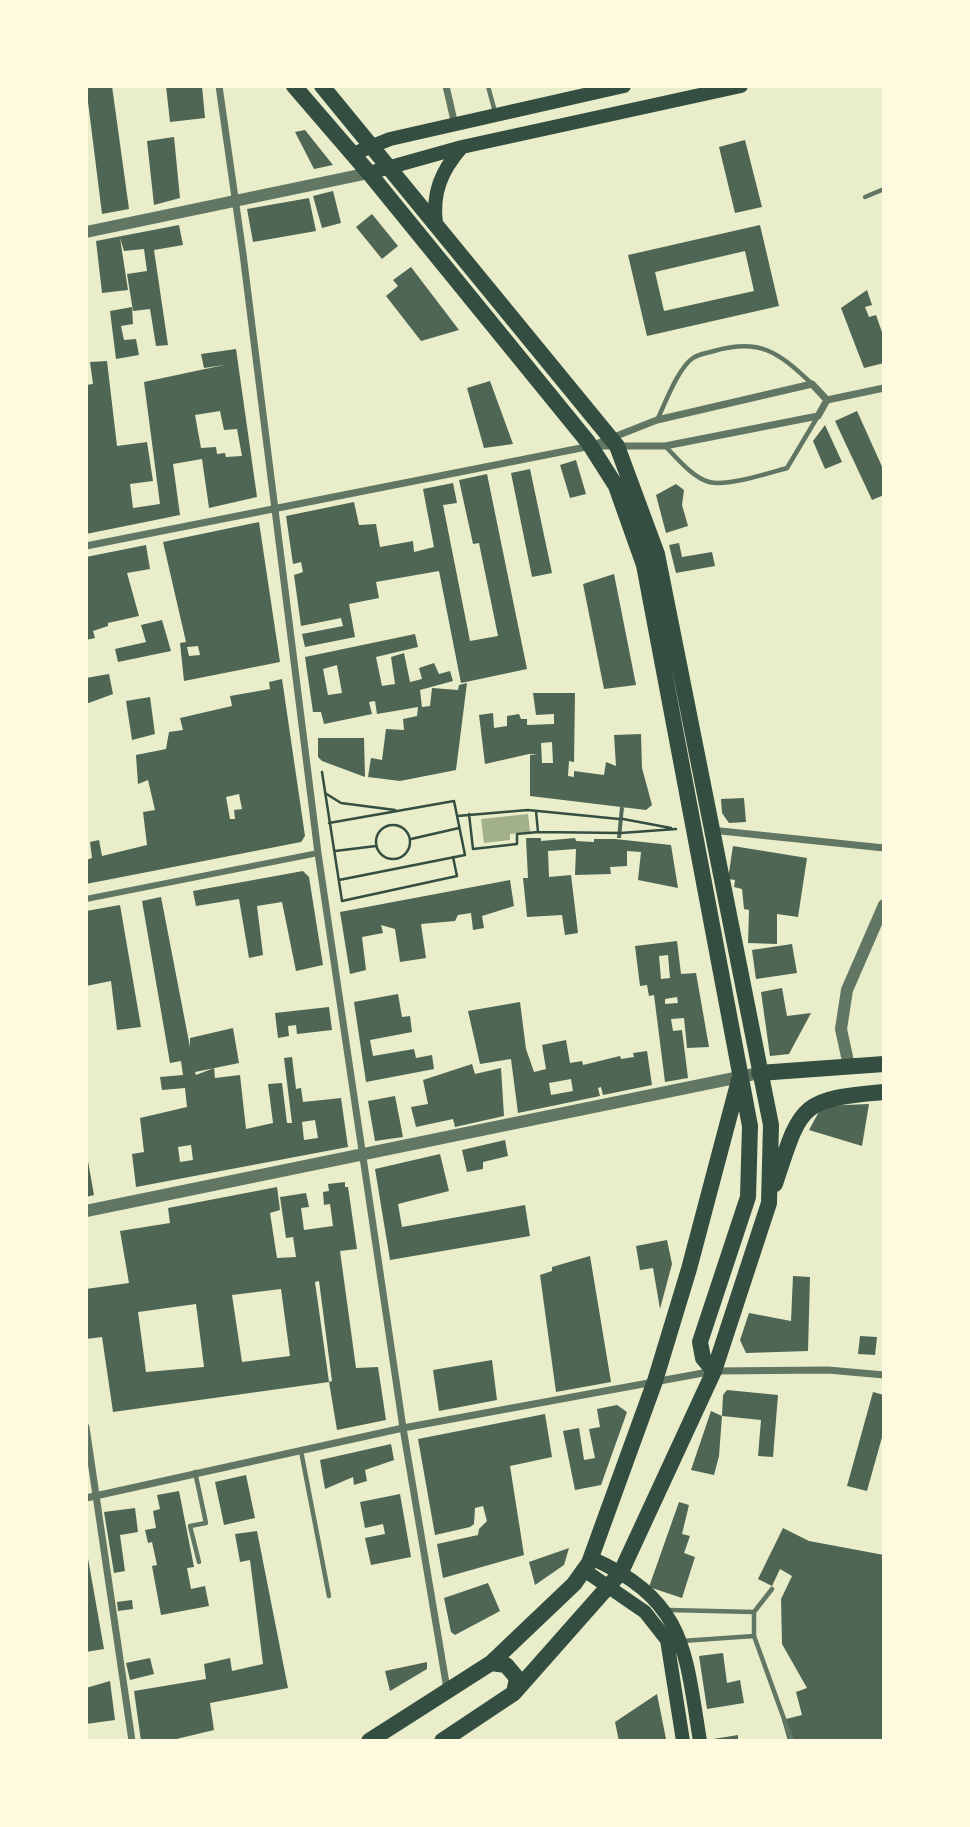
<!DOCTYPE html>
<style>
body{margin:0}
#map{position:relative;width:970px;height:1827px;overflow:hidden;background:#e9edc9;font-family:"Asap Condensed",sans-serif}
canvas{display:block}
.frame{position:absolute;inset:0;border:88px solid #fefae0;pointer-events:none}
</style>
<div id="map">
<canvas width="970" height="1827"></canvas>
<div class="frame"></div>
</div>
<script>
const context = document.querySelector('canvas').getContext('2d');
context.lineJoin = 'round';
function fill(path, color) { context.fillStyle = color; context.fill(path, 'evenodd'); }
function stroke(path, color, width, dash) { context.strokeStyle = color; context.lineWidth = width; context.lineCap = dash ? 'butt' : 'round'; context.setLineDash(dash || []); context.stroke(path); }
fill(new Path2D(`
 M528,814L530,832L510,834V840L484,843L481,819Z`), '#a3b18a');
fill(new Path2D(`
 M86,86H112L129,209L102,214Z
 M166,86H202L205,118L170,122Z
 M305,130L333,165L314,169L295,132Z
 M174,137L180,198L154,205L147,141Z
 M745,140L762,207L735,213L719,147Z
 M333,191L341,223L322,228L313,196Z
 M309,198L316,231L253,242L247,209Z
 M372,214L398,246L382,259L356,227Z
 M179,225L183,245L154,250L168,345L156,346L150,309L133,311L127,274L147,271L144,249L124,251L120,238L128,290L102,293L96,241Z
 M760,225L779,306L647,336L628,255ZM745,251L754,291L664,311L655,272Z
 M411,267L459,330L421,341L386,296L398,286L393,280Z
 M867,290L872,305L865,307L869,317L876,315L884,338V363L864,368L841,308Z
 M132,307L133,324L121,326L124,340L136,339L139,355L116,359L110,311Z
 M236,349L257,497L209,508L202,459L173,464L180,515L86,534V385L93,384L90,362L107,361L117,446L147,442L153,481L130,484L133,508L160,504L144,382L224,365L204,368L201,354ZM220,411L224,430L237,429L242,456L226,457L225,453L217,454L216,447L201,448L195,415Z
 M490,381L513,444L484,448L467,388Z
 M857,411L884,471V495L872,500L835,421Z
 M825,425L842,462L825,469L813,441Z
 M576,460L586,494L570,498L560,465Z
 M530,469L552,573L532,577L511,473Z
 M487,474L527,669L461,683L439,571L376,582L379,598L349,604L355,637L305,647L302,634L343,626L341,618L301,626L294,575L303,572L301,562L293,564L286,516L354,502L359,525L376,524L380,547L413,541L414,552L434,547L423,489L453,483L457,503L443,505L470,641L498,636L479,543L473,544L459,480Z
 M676,484L684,490L682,505L688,526L666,533L656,495Z
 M259,522L280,662L184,681L180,643L186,642L163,542ZM198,646L200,655L189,656L187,647Z
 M679,543L682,557L712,552L715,566L676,573L669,545Z
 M146,545L150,569L127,573L139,616L108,623V626L93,631L95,638L86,640V557Z
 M614,574L636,685L604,689L583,584Z
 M162,620L171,651L118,662L115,649L146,642L141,625Z
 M415,634L418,647L376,657L382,686L395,684L391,657L404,653L410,682L422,679L419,668L434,663L439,674L450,671L453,681L420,690L422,707L430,706L432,688L458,690L459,685L467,683L456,770L400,781L368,777L371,758L382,760L386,729L404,730L403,719L417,716L418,707L377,714L375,701L369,702L372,714L324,724L321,712H313L305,657ZM337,665L342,693L328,695L323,669Z
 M109,674L113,694L86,704V678Z
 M282,679L305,836L301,842L86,884V860L92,858L90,842L99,840L102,856L147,845L143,812L155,810L148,780L138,784L136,755L166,749L169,732L183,730L180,718L232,706L230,696L270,689L269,682ZM239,794L242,809L234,810L235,819H230L226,797Z
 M533,693H575L574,762L569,761L568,776L574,777V771L604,775L606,762L616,766L614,735L641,734L642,768L652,805L646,810L530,796V755L538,754H529L485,764L479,715L493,713L494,728L507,726V716L519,714L521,719H527V725L554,724V714L536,715ZM552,742L553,763H542L541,743Z
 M150,697L155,734L132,740L126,701Z
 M318,738H364L365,777L322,761L318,757Z
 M744,798L746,822L729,823L722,813L721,799Z
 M620,807H624L621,838H617Z
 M526,838H541V841L575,838L576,841L594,842V839H615L671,845L678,888L638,880L641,852L627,851V866L610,867L611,874L575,875L576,849L548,851L549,877L571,875L578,933L565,935L562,915L527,917L523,878H528Z
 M733,846L807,858L798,917L777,914V944L748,943L749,910L744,909L742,889L734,887L735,880L728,879Z
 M303,871L309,877L323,965L296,971L282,902L257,906L263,955L249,958L239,899L196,906L193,891Z
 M510,880L514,906L482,916L484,928L473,930L471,913L458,915L455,921L421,924L426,958L400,962L395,929L381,925L383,933L362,937L366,970L350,974L340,912Z
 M161,897L190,1047V1038L233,1028L239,1063L195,1072L196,1075L214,1068L215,1078L240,1075L246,1129L273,1123L268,1084L282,1083L287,1123H292L284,1058L292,1057L296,1089L301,1088L303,1102L341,1098L348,1147L136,1187L132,1154L144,1152L140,1118L187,1107L185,1088L162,1090L160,1077L183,1075L181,1061L170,1063L142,901ZM315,1120L318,1138L304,1140L302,1122ZM191,1145L193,1160L180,1162L178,1147Z
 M120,905L141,1027L117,1030L111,981L86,986V911Z
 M677,941L681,974L696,973L709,1047L687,1048L684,1018L671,1019L673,1031L682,1030L688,1078L665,1082L654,995L649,996L647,985L640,986L635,946ZM668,955L670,978L661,979L659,956ZM677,997L678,1003L665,1004V999Z
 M792,944L797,973L756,979L752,950Z
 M782,988L787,1016L811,1013L789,1054L770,1056L761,992Z
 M398,994L402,1017L410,1016L412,1032L370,1040L373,1056L414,1049L416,1058L432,1055L434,1069L366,1082L354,1002Z
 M520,1002L526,1049L534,1072L546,1069L542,1045L566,1040L570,1063L582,1061L583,1065L620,1056L621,1059L634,1057L633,1053L647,1051L652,1085L603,1095L601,1087L598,1088L600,1096L518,1113L511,1059L480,1064L468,1011ZM571,1079L573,1091L551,1095L549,1083Z
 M329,1007L332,1030L297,1034L296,1025L288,1026L289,1036L278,1038L275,1013Z
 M472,1064L475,1074L501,1068L504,1116L455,1127L453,1119L416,1127L411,1107L428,1104L423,1080Z
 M395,1096L403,1137L375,1141L368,1101Z
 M869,1104L862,1146L809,1130L822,1106Z
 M505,1140L508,1156L483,1162V1169L467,1172L462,1150Z
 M86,1150L94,1195L86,1197Z
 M440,1154L449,1191L398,1204L402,1227L525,1205L530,1236L390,1260L375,1169Z
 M345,1182V1187H348L357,1249L340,1251L356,1368L378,1367L386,1420L337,1430L329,1382L332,1381L319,1281L315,1282L329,1382L113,1412L102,1337L86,1339V1289L129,1283L120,1231L170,1223L168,1208L277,1187L280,1210L270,1213L277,1258L296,1257L293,1237L286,1238L280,1197L306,1193L309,1207L301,1208L304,1230L333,1226L330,1204L324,1205L323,1192L329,1191L328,1184ZM281,1289L290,1356L242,1362L232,1295ZM196,1304L204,1367L146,1372L138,1312Z
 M667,1240L672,1264L660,1309L653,1268L640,1270L636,1246Z
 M590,1256L611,1382L556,1392L540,1275L552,1271V1267Z
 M793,1276L810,1277L808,1351L746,1353L740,1340L749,1313L791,1321Z
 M860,1336L877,1337L875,1355L858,1354Z
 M492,1360L497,1400L439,1411L433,1370Z
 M727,1390L778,1395L773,1457L758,1456L761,1420L722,1416L723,1395Z
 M873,1392L884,1395V1430L867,1491L847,1486Z
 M617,1405L627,1412L601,1485L575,1490L563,1431L579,1428L584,1460L595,1458L589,1429L600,1427L597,1409Z
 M711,1411L722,1416L719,1456L714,1475L691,1470Z
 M545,1414L552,1457L510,1466L524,1555L443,1578L437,1544L478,1535L479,1529L487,1521L483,1506L475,1508L474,1524L470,1527L435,1535L418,1439Z
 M391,1444L394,1460L365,1470L367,1481L354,1485L353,1477L325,1489L320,1460Z
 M246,1475L255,1518L224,1525L215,1482Z
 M179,1491L194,1567L187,1568L191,1589L205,1586L209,1606L161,1615L152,1566L157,1565L152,1542L148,1543L145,1530L156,1528L153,1511L160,1509L157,1495Z
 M400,1494L411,1557L371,1565L365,1538L385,1534L383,1524L365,1528L360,1502Z
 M679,1502L689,1505L682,1534L690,1536L684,1553L695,1557L682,1598L649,1587Z
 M135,1508L138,1532L120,1535L125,1571L114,1573L104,1512Z
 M783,1528L809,1541L884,1555V1741H788L782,1720L802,1715L796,1692L807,1688L782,1644L781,1599L792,1576L780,1569L772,1586L758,1579Z
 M257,1531L288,1688L210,1703L214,1730L168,1741H141L134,1691L206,1679L204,1664L230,1658L232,1671L263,1664L250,1560L240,1562L235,1534Z
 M86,1547L104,1649L86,1652Z
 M569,1548L564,1565L535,1585L529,1562Z
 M488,1583L500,1611L455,1635L451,1632L444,1598Z
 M132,1600L133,1609L118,1611L117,1602Z
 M723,1653L727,1683L740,1680L744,1703L707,1709L699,1656Z
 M150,1658L154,1674L130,1680L126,1663Z
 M427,1662V1669L390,1691L385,1671Z
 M110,1681L115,1720L86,1724V1688Z
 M657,1694L666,1739L619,1741L615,1722Z
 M738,1735V1741H708L707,1740Z`), '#4f6655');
stroke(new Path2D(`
 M322,772L342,901L457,876L453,857
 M325,793L341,803L395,810
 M536,811L538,832L621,833L676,829
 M469,814L473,849L517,844V834L538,832
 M457,816L528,810L619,819
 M623,819L671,828
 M329,823L454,801L464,850L465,855L339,880
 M376 842a17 17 0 1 1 34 0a17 17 0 1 1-34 0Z
 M411,839L459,828
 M335,851L376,846`), '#344e41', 2.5);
stroke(new Path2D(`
 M488,86L495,112
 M865,197L884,189
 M657,420C665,404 678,368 693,358C698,354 708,353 714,351C760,338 778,352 811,383
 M665,446C677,458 692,477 709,482C726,487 769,473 787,468L818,416
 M301,1451L329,1596
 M195,1472L206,1523L190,1526L199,1562
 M772,1589L754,1612V1636L792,1741
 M668,1610L754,1612
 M682,1641L754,1636`), '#617663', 4.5);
stroke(new Path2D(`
 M86,899L318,853`), '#617663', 6);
stroke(new Path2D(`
 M219,86L243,254L318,853L403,1428L447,1689
 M446,86L455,125
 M595,446H665L818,416L827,400L884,388
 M86,546L591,446L657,420L812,384L827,400
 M711,830L884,848
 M86,1427L132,1741
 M86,1498L403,1428L714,1371L828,1370L884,1375`), '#617663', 7);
stroke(new Path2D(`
 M86,232L369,173
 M849,1066L841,1029L847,990L884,905
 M86,1211L759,1073`), '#617663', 12);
stroke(new Path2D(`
 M353,154L390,139L624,86
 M369,173L462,147L741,86
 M436,224C432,193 441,171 462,147
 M591,1558C686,1600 685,1650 700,1741
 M584,1570L645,1612L667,1640L683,1741`), '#344e41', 14);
stroke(new Path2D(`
 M294,86L369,173L588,442L616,486L644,565L750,1126L748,1197L700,1342L703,1358L714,1371
 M322,86L617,446L657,554L771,1125L769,1203L714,1371L621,1572L514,1693L442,1741
 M759,1073L884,1064
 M775,1184C801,1105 799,1099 884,1092
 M491,1663L506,1665L517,1678L514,1693
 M369,1741L491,1663L574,1584L589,1563L655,1381L689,1269L739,1080`), '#344e41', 16);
</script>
